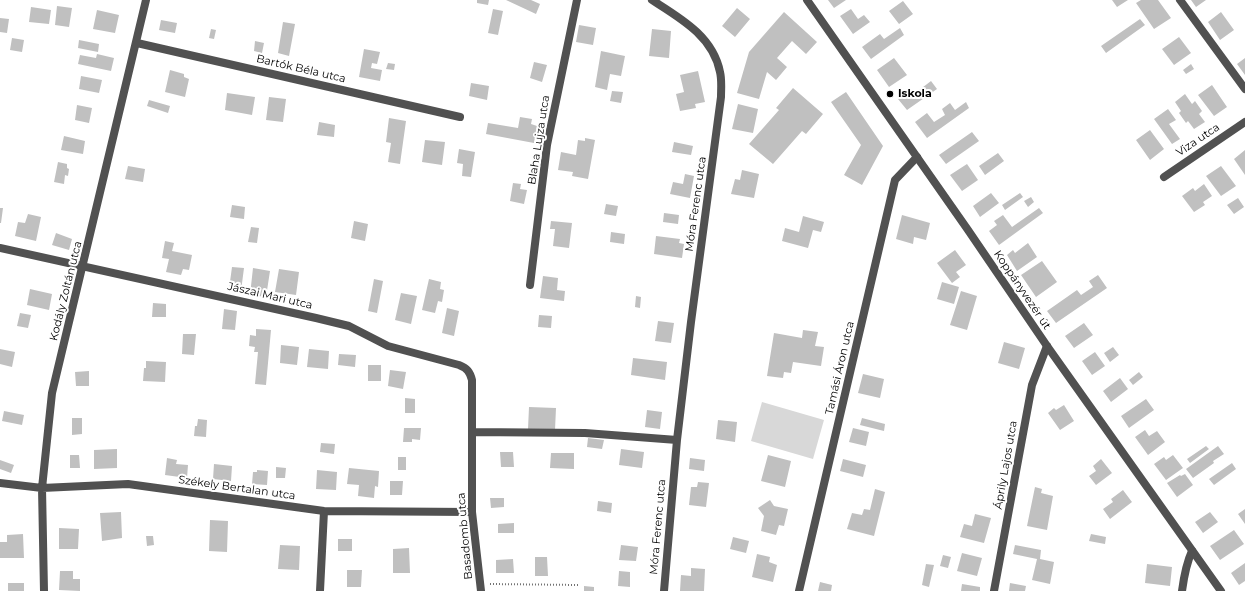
<!DOCTYPE html>
<meta charset="utf-8">
<style>
body{margin:0}
canvas{display:block;background:#fff}
</style>
<canvas width="1245" height="591"></canvas>
<script>
const context = document.querySelector('canvas').getContext('2d');
context.lineJoin = 'round';
function fill(path, color) { context.fillStyle = color; context.fill(path, 'evenodd'); }
function stroke(path, color, width, dash) { context.strokeStyle = color; context.lineWidth = width; context.lineCap = dash ? 'butt' : 'round'; context.setLineDash(dash || []); context.stroke(path); }
function label(font, color, halo, rows, align = 'center') {
  context.font = font + ' Montserrat,sans-serif'; context.lineWidth = 4; context.setLineDash([]); context.textBaseline = 'middle'; context.strokeStyle = halo; context.fillStyle = color; for (const [text, x, y, turn = 0] of rows) {
    context.save(); context.translate(x, y); context.rotate((+turn || 0) * Math.PI / 180); context.textAlign = isNaN(turn) ? turn : align; if (halo) context.strokeText(text, 0, 0); context.fillText(text, 0, 0); context.restore();
  }
}
fill(new Path2D(`
 M762,402L824,420L813,459L751,441Z`), '#d8d8d8');
fill(new Path2D(`
 M477,0H489L488,5L477,3Z
 M506,0H531L540,4L536,14Z
 M828,0H846L834,8Z
 M1112,0H1128L1117,7Z
 M1141,0H1158L1171,18L1154,29L1136,3Z
 M1191,0H1206L1196,7Z
 M903,1L913,14L899,24L889,11Z
 M57,6L72,8L69,27L55,25Z
 M31,7L51,10L49,24L29,22Z
 M737,8L750,19L735,37L722,26Z
 M493,9L503,11L498,35L488,33Z
 M851,9L858,19L864,15L870,22L853,34L840,16Z
 M97,10L119,15L115,33L93,29Z
 M784,12L817,42L806,54L792,41L777,58L787,67L776,80L767,72L759,99L737,93L749,52Z
 M1221,12L1234,30L1220,40L1208,22Z
 M0,18L9,19L7,33L0,32Z
 M1140,19L1145,25L1106,53L1101,46Z
 M161,20L177,23L175,33L159,30Z
 M283,22L295,24L289,56L278,53Z
 M579,25L596,28L593,45L576,42Z
 M900,28L904,35L871,59L862,47L880,34L884,39Z
 M211,29L216,30L214,39L209,38Z
 M652,29L671,31L669,58L649,56Z
 M1179,37L1191,53L1174,65L1162,49Z
 M12,38L24,40L22,52L10,50Z
 M79,40L99,44L98,52L78,48Z
 M255,41L264,43L262,53L254,51Z
 M364,49L380,52L377,64L372,63L371,68L382,70L380,81L359,77Z
 M601,51L625,56L621,76L610,74L607,90L595,87Z
 M97,54L114,58L111,71L78,64L80,55L96,58Z
 M894,58L907,75L889,87L877,70Z
 M1245,58V75L1237,64Z
 M534,62L547,65L542,82L530,78Z
 M388,63L395,64L394,70L386,69Z
 M1191,64L1194,69L1186,74L1183,70Z
 M170,70L184,74V77L189,79L185,97L165,92Z
 M698,71L705,102L695,104L696,108L680,111L676,94L684,92L680,75Z
 M81,76L102,80L99,93L79,89Z
 M931,81L937,89L907,110L898,99L911,89L914,94Z
 M471,83L489,86L487,100L469,96Z
 M1212,85L1227,107L1214,116L1198,95Z
 M793,88L823,114L806,134L802,131L773,164L749,144L779,110L776,108Z
 M612,91L623,92L621,103L610,101Z
 M846,92L883,146L862,185L844,175L861,145L831,102Z
 M227,93L255,97L252,115L225,110Z
 M1185,94L1192,104L1195,101L1202,111L1199,114L1205,122L1194,129L1188,121L1186,123L1179,113L1181,111L1175,102Z
 M269,97L286,99L283,122L266,120Z
 M149,100L170,106L168,113L147,106Z
 M966,102L969,108L927,138L915,122L927,113L934,122L945,115L942,109L950,103L955,110Z
 M738,104L758,109L753,133L732,129Z
 M77,105L92,108L89,123L75,120Z
 M1168,109L1176,120L1169,124L1180,139L1172,144L1154,119Z
 M520,117L532,119L531,124L537,126L534,143L486,134L488,123L518,128Z
 M389,118L406,121L400,164L388,162L391,143L386,142Z
 M319,122L335,125L334,137L317,135Z
 M1150,130L1164,149L1150,160L1136,140Z
 M972,132L979,141L946,164L939,155Z
 M64,136L85,141L83,154L61,150Z
 M585,138L595,140L588,179L572,176L573,172L558,170L561,152L576,155L578,140L585,141Z
 M425,140L445,142L442,165L422,162Z
 M674,142L693,146L691,155L672,152Z
 M459,149L475,152L471,177L462,176L463,164L457,163Z
 M1245,150V175L1234,159Z
 M998,153L1004,161L985,175L979,166Z
 M58,162L67,164V168L69,169L68,176L65,175L64,184L54,182Z
 M967,164L978,180L962,191L950,175Z
 M128,166L145,169L143,182L125,179Z
 M1221,166L1236,186L1221,196L1206,176Z
 M742,170L759,174L754,198L731,194L735,179L740,180Z
 M685,174L694,176L690,198L670,194L673,182L683,184Z
 M513,183L521,184L520,189L527,190L524,204L510,201Z
 M1204,184L1212,196L1203,202L1205,205L1194,212L1182,196L1193,188L1195,191Z
 M991,193L999,203L980,217L973,206Z
 M1020,193L1023,197L1005,210L1002,205Z
 M1031,197L1034,202L1028,207L1024,201Z
 M1238,198L1244,207L1234,214L1227,205Z
 M606,204L618,206L616,216L604,214Z
 M232,205L245,207L244,219L230,217Z
 M0,208H3L1,223H0Z
 M1039,208L1043,213L999,245L989,231L997,225L994,221L1003,215L1012,227Z
 M664,213L679,215L678,224L663,222Z
 M28,214L41,217L36,241L15,236L18,222L25,223Z
 M902,215L930,223L926,240L914,237L913,244L896,239Z
 M803,216L824,222L821,232L813,230L808,248L782,241L785,228L799,232Z
 M354,221L368,224L365,241L351,238Z
 M551,221L572,223L569,248L553,246L555,229H550Z
 M251,227L259,228L257,243L248,242Z
 M611,232L625,234L624,244L610,242Z
 M56,233L72,239L69,250L52,245Z
 M656,236L680,239L679,243L684,244L682,258L654,254Z
 M165,241L174,243L172,251L192,255L189,270L183,269L181,275L166,272L169,259L162,258Z
 M1028,243L1037,257L1017,271L1007,255L1013,250L1015,253Z
 M955,250L966,265L956,272L960,277L952,283L937,263Z
 M1042,261L1057,282L1036,297L1021,275Z
 M232,267L244,268L241,291L229,289Z
 M253,268L270,271L266,297L250,295Z
 M279,269L299,272L296,295L275,292Z
 M1098,275L1107,288L1056,323L1047,311L1077,290L1081,295L1093,287L1089,281Z
 M543,276L558,278L557,290L565,291L564,301L540,298Z
 M374,279L383,281L377,313L368,311Z
 M429,279L441,282L440,289L444,290L442,302L438,301L435,313L422,310Z
 M942,282L959,287L954,304L937,299Z
 M30,289L52,294L49,310L27,305Z
 M961,291L977,296L967,330L950,325Z
 M401,293L417,296L411,324L395,320Z
 M636,296L641,297L640,308L635,307Z
 M153,303L166,304V317H152Z
 M447,308L459,311L454,336L442,333Z
 M224,309L237,311L235,330L222,329Z
 M20,313L31,315L28,328L17,326Z
 M539,315L552,316L551,328L538,327Z
 M658,321L674,323L671,343L655,341Z
 M1084,323L1093,335L1074,348L1065,336Z
 M256,329L271,330L266,385L255,384L258,352H254L255,347L249,346L250,335L256,336Z
 M803,330L818,332L815,346L824,347L821,366L793,362L791,373L784,372L783,378L767,376L774,333L802,338Z
 M183,334H196L194,355L182,354Z
 M1004,342L1025,348L1019,369L998,363Z
 M281,345L299,347L297,365L280,363Z
 M1113,347L1119,355L1110,362L1104,353Z
 M0,349L15,352L12,367L0,364Z
 M309,349L329,351L328,369L307,367Z
 M1095,352L1105,366L1092,375L1082,361Z
 M339,354L356,355L355,367L338,365Z
 M633,358L667,362L665,380L631,375Z
 M146,361L166,362L165,382L143,381L144,368H146Z
 M368,365H381V381H368Z
 M390,370L406,372L403,389L388,386Z
 M89,371V386H76L75,372Z
 M1139,372L1143,377L1133,385L1129,380Z
 M863,374L884,379L880,398L858,393Z
 M1120,378L1128,389L1111,402L1103,391Z
 M405,398L415,399V413H405Z
 M1146,399L1154,410L1129,428L1121,416Z
 M1064,405L1074,421L1060,430L1048,413L1054,408L1056,410Z
 M529,407L556,408L555,430L528,429Z
 M647,410L662,412L660,429L645,427Z
 M4,411L24,415L22,425L2,421Z
 M72,418H82V434L72,435Z
 M862,418L885,424L884,431L860,425Z
 M198,419L207,420L206,437L194,436L195,426H197Z
 M718,420L737,422L735,442L716,439Z
 M404,428H421L420,440L412,439V442H403Z
 M853,428L869,432L866,446L849,442Z
 M1145,430L1149,436L1157,431L1165,442L1148,455L1135,437Z
 M588,438L604,440L602,449L587,447Z
 M321,443L335,444L334,454L320,452Z
 M1206,446L1209,449L1190,463L1187,459Z
 M1218,446L1224,454L1213,461L1214,463L1193,478L1186,469Z
 M117,449V468L94,469V450Z
 M621,449L644,452L642,468L619,465Z
 M500,452H513L514,467H501Z
 M551,453H574V469L550,468Z
 M70,455H79L80,468H70Z
 M768,455L791,461L785,487L761,481Z
 M1173,455L1183,468L1166,480L1154,464L1164,457L1166,460Z
 M398,457H406V470H398Z
 M167,458L177,460L176,464L188,465L187,478L165,475Z
 M690,458L705,460L704,471L689,469Z
 M843,459L866,465L863,477L840,471Z
 M1101,459L1112,473L1096,485L1089,476L1096,471L1093,466Z
 M0,460L14,465L11,473L0,469Z
 M1232,463L1236,469L1214,485L1209,479Z
 M214,464L232,466L231,481L213,479Z
 M276,467L286,468L285,478H276Z
 M349,468L379,471L378,487L375,486L374,498L358,496L359,485L347,484Z
 M257,470L268,471L267,485L252,484L253,472H257Z
 M317,470L337,472L336,490L316,489Z
 M1185,474L1193,485L1177,497L1167,483L1180,475L1181,476Z
 M390,481H403L402,495H390Z
 M698,482L709,483L706,507L689,505L691,487H697Z
 M1035,487L1042,489L1041,493L1053,496L1047,530L1027,526Z
 M875,489L885,492L874,536L847,529L852,513L862,515L864,509L870,510Z
 M1123,490L1132,502L1110,519L1103,509L1113,502L1111,499Z
 M490,498H504V507L491,508Z
 M770,500L774,506L788,509L784,526L779,525L776,535L761,531L764,516L758,508Z
 M598,501L612,503L611,513L597,511Z
 M1245,509V524L1238,514Z
 M121,512L122,538L102,541L100,513Z
 M1210,512L1218,522L1203,533L1195,522Z
 M975,514L991,518L984,543L960,537L964,524L972,526Z
 M210,520L228,521L227,552L209,551Z
 M514,523V533H498V524Z
 M59,528L79,529L78,549H59Z
 M1234,530L1244,544L1220,560L1210,546Z
 M23,534L24,558H0V542H7V535Z
 M1091,534L1106,537L1105,544L1089,541Z
 M146,536H153L154,545L147,546Z
 M733,537L749,541L746,553L730,549Z
 M338,539H352V551H338Z
 M280,545L300,546L299,570L278,569Z
 M621,545L638,547L636,561L619,560Z
 M1015,545L1041,550L1040,559L1054,562L1050,584L1032,580L1037,559L1013,554Z
 M409,548L410,573H393V549Z
 M962,553L982,558L977,576L957,571Z
 M757,554L770,557L769,562L777,565L773,582L752,577Z
 M943,555L951,557L948,568L940,566Z
 M535,557H547L548,576H535Z
 M513,559L514,573H496V560Z
 M1245,563V581L1239,585L1231,573Z
 M926,564L934,565L929,587L922,585Z
 M1147,564L1172,567L1170,586L1145,583Z
 M691,568L705,569L704,591H680L681,575L691,576Z
 M347,570H362L361,587H347Z
 M60,571H73V579H80V591L59,590Z
 M619,571L630,572V587L618,586Z
 M820,582L832,585L831,591H818Z
 M8,583H24V591H8Z
 M1010,583L1026,586L1025,591H1009Z
 M962,584L980,587V591H961Z
 M584,586L594,587V591H584Z`), '#c0c0c0');
stroke(new Path2D(`
 M490,584L579,585`), '#737373', 2, [1, 2]);
stroke(new Path2D(`
 M652,0C680,18 713,36 720,72C722,80 721,89 721,97L691,322L677,440L664,591
 M1180,0L1245,89
 M137,43L460,117
 M1164,177L1245,122
 M0,248L316,318L349,326L388,346L459,365C467,368 470,372 472,380V512L481,591
 M530,285L547,145L577,0
 M472,432L585,433L677,440
 M0,483L42,488L128,484L324,511L472,512
 M44,591L42,488L52,393L146,0
 M320,591L324,511
 M799,591L895,180L917,157
 M994,591L1032,385L1047,346
 M1182,591C1184,576 1186,564 1192,551`), '#515151', 8);
stroke(new Path2D(`
 M807,0L968,230L1047,346L1221,591`), '#515151', 8);
for (const [x, y, r, color] of [
 [890,94,4,"#000"]
]) { const dot = new Path2D(); dot.arc(x, y, r, 0, 2 * Math.PI); context.fillStyle = color; context.fill(dot); stroke(dot, '#fff', 1.5); }
label('11px', '#000', '#fff', [
 ["Bartók Béla utca",301,69,13],
 ["Blaha Lujza utca",539,140,-81],
 ["Viza utca",1198,140,-34],
 ["Móra Ferenc utca",696,204,-82],
 ["Koppányvezér út",1022,290,56],
 ["Kodály Zoltán utca",66,291,-76],
 ["Jászai Mari utca",270,296,13],
 ["Tamási Áron utca",840,368,-77],
 ["Áprily Lajos utca",1006,465,-80],
 ["Székely Bertalan utca",237,488,8],
 ["Móra Ferenc utca",658,527,-85],
 ["Basadomb utca",465,536,-95]
]);
label('bold 11px', '#000', '#fff', [
 ["Iskola",898,94]
], 'left');
</script>
